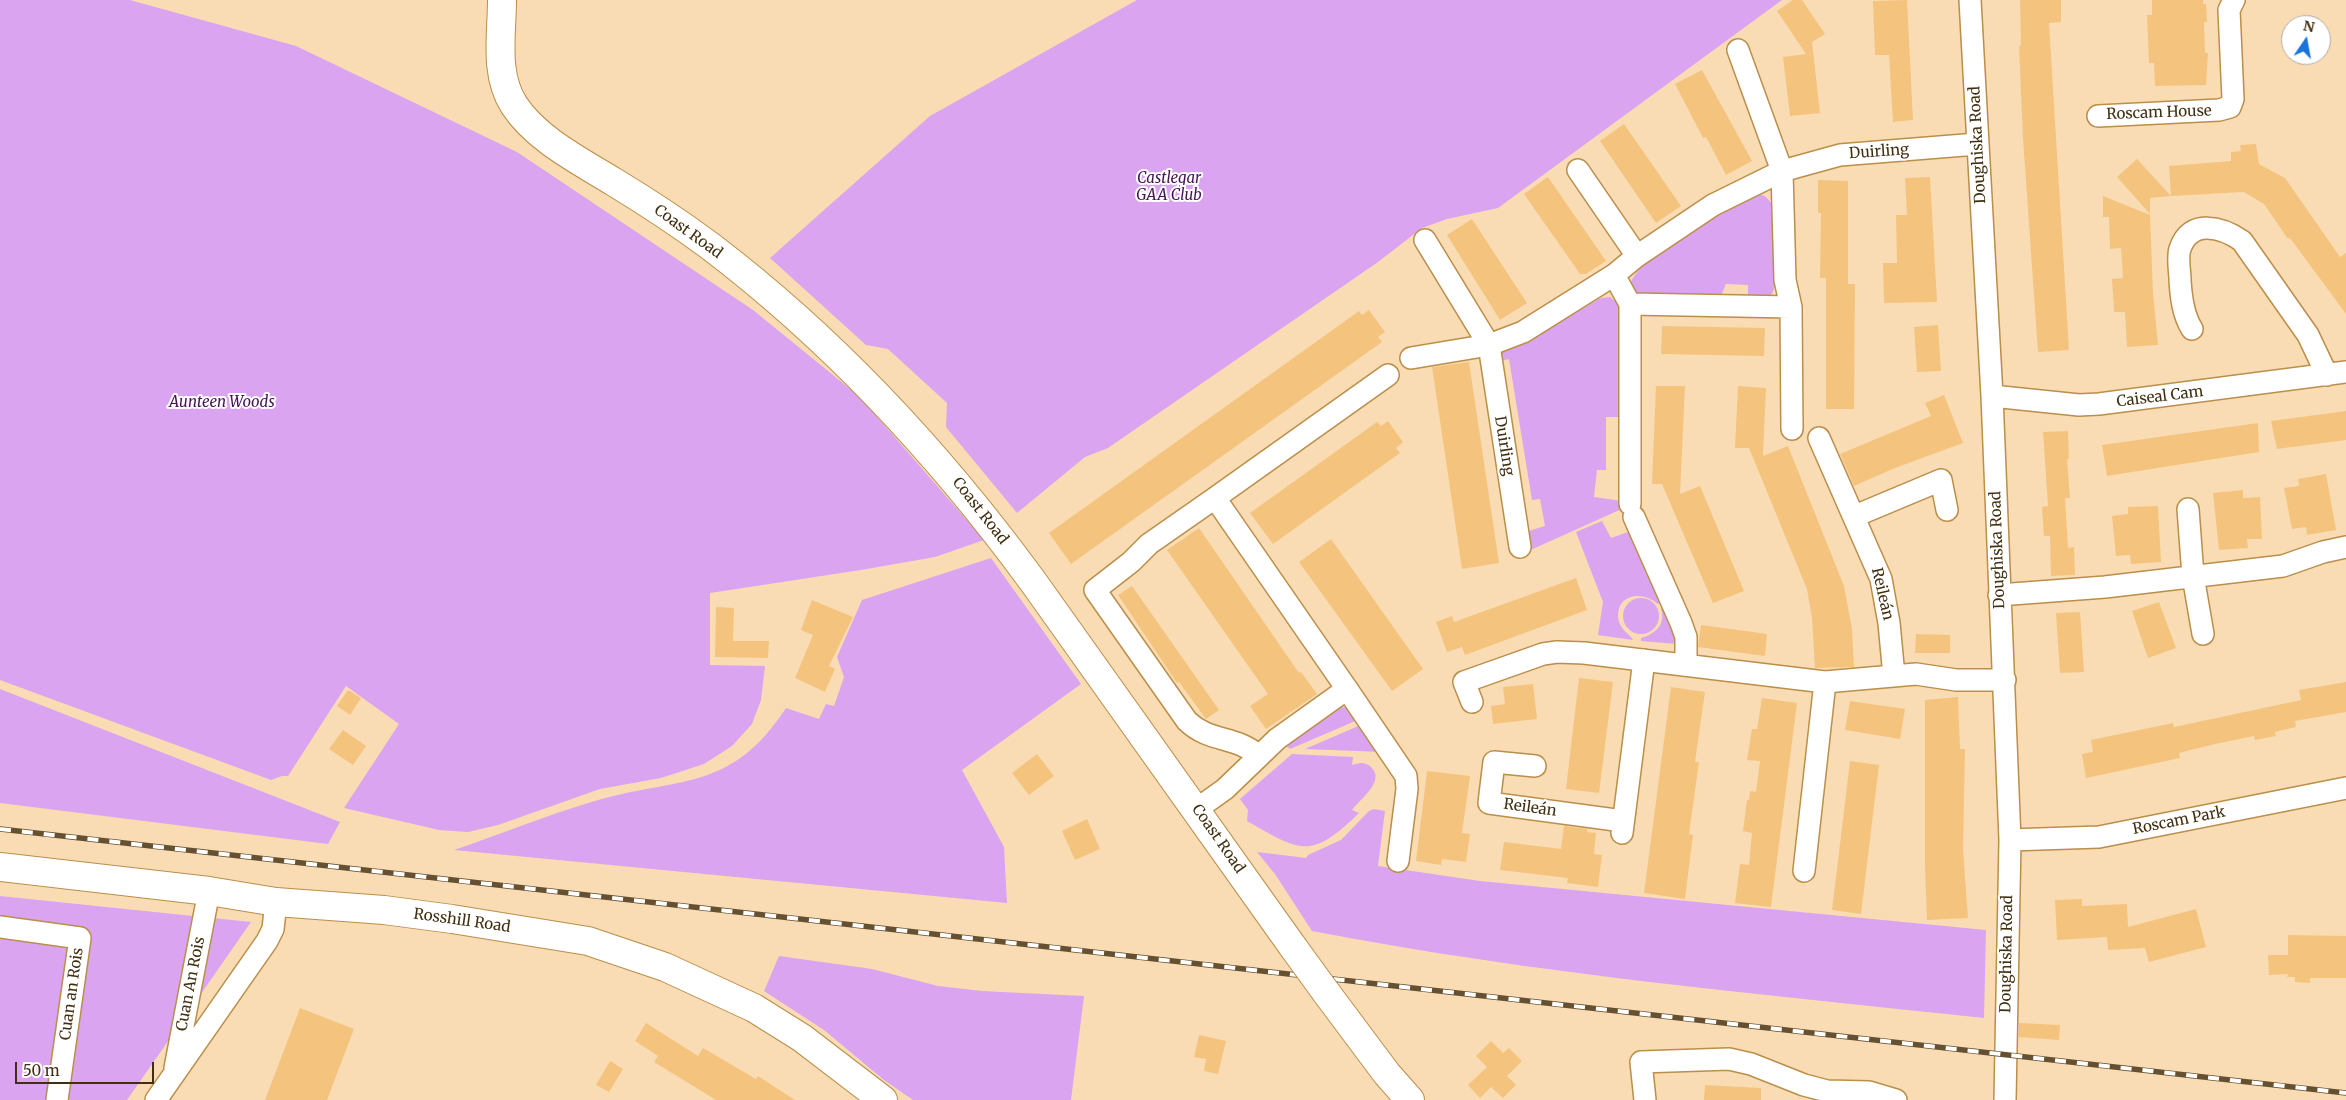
<!DOCTYPE html>
<meta charset="utf-8">
<style>
body{margin:0}
#map{position:relative;width:2346px;height:1100px;overflow:hidden;background:#f9dcb4;font-family:Merriweather,serif}
canvas{display:block}
.north{position:absolute;left:2281px;top:15px;width:50px;height:50px;box-sizing:border-box;background:#fff;border:1px solid #b3aca0;border-radius:50%;rotate:12deg;font-size:14px;font-weight:700;line-height:20px;text-align:center;color:#412f11}
.north::after{content:'';display:block;margin:auto;width:18px;height:22px;background:#1973dd;clip-path:polygon(50% 0,100% 100%,50% 72%,0 100%)}
.scale{position:absolute;left:15px;top:1062px;width:139px;height:22px;box-sizing:border-box;border:2px solid #412f11;border-top:0;padding-left:6px;font-size:15px;line-height:18px;white-space:nowrap;color:#412f11;-webkit-text-stroke:4px #fff;paint-order:stroke}
</style>
<div id="map">
<canvas width="2346" height="1100"></canvas>
<div class="north">N</div>
<div class="scale">50 m</div>
</div>
<script>
const context = document.querySelector('canvas').getContext('2d');
context.lineJoin = 'round';
function fill(path, color) { context.fillStyle = color; context.fill(path, 'evenodd'); }
function stroke(path, color, width, dash) { context.strokeStyle = color; context.lineWidth = width; context.lineCap = dash ? 'butt' : 'round'; context.setLineDash(dash || []); context.stroke(path); }
function label(font, color, halo, rows, align = 'center') {
  context.font = font + ' Merriweather,serif'; context.lineWidth = 4; context.setLineDash([]); context.textBaseline = 'middle'; context.strokeStyle = halo; context.fillStyle = color; for (const [text, x, y, turn = 0] of rows) {
    context.save(); context.translate(x, y); context.rotate((+turn || 0) * Math.PI / 180); context.textAlign = isNaN(turn) ? turn : align; if (halo) context.strokeText(text, 0, 0); context.fillText(text, 0, 0); context.restore();
  }
}
fill(new Path2D(`
 M0,0H130L296,46L517,152L753,310L860,397L984,540L935,557L861,570L710,593V665L765,666L761,700L752,724L732,746L704,764L661,778L600,789L498,825L468,832L439,830L344,808L399,724L346,686L288,776H282L271,780L0,680Z
 M1137,0H1782L1498,208L1447,219L1422,228L1378,262L1108,448L1085,457L1017,513L946,427L947,403L888,349L866,345L770,258L930,116Z
 M1758,194L1765,196L1774,206C1775,230 1784,278 1770,297L1748,300V285L1726,284L1720,298L1638,295L1631,282C1643,253 1728,209 1758,194Z
 M1610,297L1619,304L1623,313L1620,417H1606V470H1597L1594,497L1622,501L1624,508L1526,552L1522,533L1545,526L1540,499L1532,500L1509,359L1495,362L1496,354L1528,340L1601,298Z
 M1602,521L1611,538L1631,531L1663,601L1658,604C1641,589 1613,595 1619,622C1622,631 1630,634 1633,640L1598,635L1603,602L1576,532Z
 M991,558L1081,684L962,770L1004,847L1007,903L454,850C501,834 547,815 595,801C680,776 730,793 786,708L819,719L826,704L834,706L844,677L837,657L862,600Z
 M1623 616a18 18 0 1 1 36 0a18 18 0 1 1-36 0Z
 M1666,607L1676,633L1677,644L1641,641V638C1655,634 1666,625 1661,609Z
 M0,689L340,822L328,844L0,803Z
 M1341,707L1351,708L1360,719L1290,749L1285,745L1334,709Z
 M1363,724L1382,752L1305,749Z
 M1292,754L1353,757L1352,765C1359,763 1364,761 1371,767C1386,781 1360,799 1352,810L1359,813C1311,860 1301,852 1247,821L1248,810L1240,799Z
 M1374,809L1385,811L1378,866L1480,881L1986,930L1984,1018C1760,994 1534,974 1312,931L1275,874L1257,852L1306,858L1308,855L1341,840L1369,811Z
 M0,896L251,922L127,1100H0Z
 M779,956L872,969L938,986L982,991L1084,996L1071,1100H913L884,1080L824,1030L764,991Z`), '#daa4f0');
fill(new Path2D(`
 M1793,0H1802L1825,34L1812,42L1820,113L1790,116L1783,57L1806,54L1777,11Z
 M1907,0L1913,120L1893,122L1889,55H1875L1873,1Z
 M2020,0H2061V22L2049,23L2069,350L2038,352L2023,139L2019,46L2021,45Z
 M2152,0H2203V4H2206L2207,22H2204L2205,53H2208L2206,85L2155,86L2154,63H2149L2147,15H2152Z
 M1702,70L1752,161L1726,175L1706,137L1703,138L1675,84Z
 M1624,124L1681,206L1656,223L1600,141Z
 M2256,144L2259,164L2285,178L2340,257L2346,253V314L2290,238L2288,239L2264,204L2244,192L2171,196L2169,166L2231,161V152L2241,151L2240,145Z
 M2137,159L2171,196L2150,198V214L2117,177Z
 M1548,177L1606,261L1586,274H1580L1524,194Z
 M1930,177L1937,302L1884,303L1883,263H1897L1896,215H1907L1905,178Z
 M1818,180L1848,181V284H1855L1854,409H1826V278H1820L1821,213H1818Z
 M2103,196L2150,215L2153,293L2158,345L2127,347L2125,312H2114L2112,279L2123,278L2121,248L2110,249L2109,217H2103Z
 M1472,219L1527,303L1500,320L1447,235Z
 M1369,310L1385,332L1378,337L1382,342L1071,564L1049,533L1359,311L1362,315Z
 M1938,325L1941,371L1917,372L1914,327Z
 M1662,326L1765,328L1764,356L1661,354Z
 M1469,362L1499,563L1462,569L1432,367Z
 M1656,386H1685L1680,494L1700,486L1744,591L1713,603L1662,484H1652Z
 M1738,386L1766,388L1763,456L1788,446L1844,586L1852,629L1854,667L1815,668L1812,618L1807,589L1749,448H1735Z
 M1944,395L1963,443L1895,468L1854,486L1840,454L1931,416L1925,403Z
 M2346,411V440L2277,449L2271,421Z
 M1388,421L1403,442L1396,448L1400,453L1273,544L1250,513L1377,422L1381,426Z
 M2258,423L2259,452L2107,476L2102,445Z
 M2068,431L2069,459H2067L2070,498H2065L2068,548L2074,547L2075,575L2051,576L2050,536H2044L2042,507L2048,506L2043,432Z
 M2326,474L2336,530L2307,535L2306,527L2292,529L2284,488L2299,486L2298,479Z
 M2243,490V498L2260,497L2262,539H2247L2248,548L2219,550L2213,493Z
 M2158,506L2161,562L2131,564L2130,555L2116,556L2112,516L2128,514V507Z
 M1199,528L1299,673L1301,672L1317,694L1266,729L1250,706L1268,694L1167,550Z
 M1331,539L1423,669L1392,691L1299,562Z
 M1576,578L1587,610L1465,655L1462,647L1447,652L1436,622L1452,616L1454,622Z
 M1132,586L1219,710L1206,719L1179,682L1177,683L1118,595Z
 M812,600L853,617L829,666L835,669L825,692L795,678L813,635L801,630Z
 M2159,602L2176,648L2148,658L2132,611Z
 M716,607L734,608L733,641H769L768,658L715,657Z
 M2080,612L2084,672L2060,673L2056,613Z
 M1701,625L1767,634L1765,656L1698,647Z
 M1916,634L1950,635V653H1915Z
 M1579,678L1613,682L1599,793L1566,789Z
 M2346,682V712L2295,721L2296,727L2275,732L2276,736L2255,740L2254,736L2215,744L2179,753L2180,758L2086,778L2082,754L2093,752L2091,740L2173,723L2174,727L2301,700L2299,690Z
 M1533,684L1537,719L1493,724L1491,706L1505,704L1503,687Z
 M1671,687L1705,692L1695,762H1699L1689,834L1693,835L1685,899L1644,893Z
 M348,690L361,698L350,715L337,706Z
 M1958,697L1960,749H1965L1963,849L1968,918L1927,920L1925,868V700Z
 M1762,698L1797,703L1771,907L1735,903L1740,864L1749,865L1752,833L1743,831L1747,800H1749L1750,791L1756,792L1760,761L1747,760L1752,729H1757Z
 M1850,701L1905,709L1900,739L1845,730Z
 M343,730L366,746L353,765L329,749Z
 M1037,754L1054,776L1029,795L1012,773Z
 M1850,761L1879,765L1861,914L1832,910Z
 M1427,771L1470,776L1462,833L1470,834L1466,862L1442,859L1441,865L1416,861Z
 M1087,819L1100,849L1075,860L1062,831Z
 M1564,826L1587,829V832L1596,833L1594,854L1602,855L1598,887L1567,883L1568,878L1500,870L1504,842L1561,849Z
 M2082,899V906L2127,904L2128,927L2196,909L2206,947L2149,962L2145,948L2108,950L2107,937L2057,940L2055,900Z
 M2288,935L2346,936V978H2310V983L2295,982V977H2287L2288,974L2269,975L2268,955H2288Z
 M300,1008L354,1029L327,1100H265Z
 M646,1023L698,1056L703,1048L756,1079L758,1076L795,1100H716L654,1062L658,1056L635,1041Z
 M2019,1023L2060,1025L2059,1040L2019,1037Z
 M1199,1035L1226,1041L1218,1074L1204,1071L1206,1059L1194,1057Z
 M1491,1041L1503,1053L1509,1048L1522,1061L1507,1076L1516,1085L1503,1098L1491,1087L1480,1098L1468,1085L1487,1067L1476,1056Z
 M610,1061L623,1069L609,1092L596,1085Z
 M1705,1085L1761,1088V1100H1704Z`), '#f4c47e');
const street = new Path2D(`
 M1970,0L1992,396L2010,840L2005,1100
 M1738,50L1782,171L1785,280L1791,307L1792,429
 M2098,116L2219,110L2230,107L2233,99L2229,10L2234,0
 M1578,170L1637,256
 M1425,240L1489,345L1520,547
 M1614,275L1630,304V504
 M1630,304L1791,307
 M2192,329C2183,315 2181,297 2180,280C2180,271 2177,257 2180,249C2190,218 2222,227 2242,241L2308,335L2327,375
 M1411,358L1489,345L1523,332L1614,275L1637,256L1713,205L1782,171L1840,155L1977,144
 M1992,396L2079,405L2099,404L2346,372
 M1819,438L1881,579L1889,623L1894,676
 M1215,498L1388,375
 M2188,509L2193,576L2203,634
 M1855,516L1941,480L1947,510
 M1634,517L1681,623L1686,637V665
 M1999,595L2105,587L2283,566L2323,552L2346,547
 M1472,702L1464,682L1543,654L1557,652L1584,653L1825,682L1916,674L1956,680H2005
 M1258,755C1234,735 1210,743 1187,721L1095,590L1131,562L1149,544L1215,498L1347,689
 M1535,766L1494,762L1489,803L1623,821
 M1197,809L1225,789L1277,739L1347,689L1406,776L1407,789L1398,861
 M1622,833L1644,660
 M2010,840L2099,837L2346,788
 M1804,871L1825,682
 M0,927L80,938L57,1100
 M175,1068L209,891
 M156,1100L267,941L273,929L276,902
 M1645,1100L1641,1062L1729,1059L1751,1064L1804,1085L1827,1091L1869,1092L1896,1100`);
const secondary = new Path2D(`
 M502,0C502,34 494,74 514,105C536,139 580,161 614,182C647,202 679,223 710,246C835,341 942,457 1034,583L1293,947
 M0,867L209,891L276,902L384,910L452,919L588,941L665,967L754,1008L802,1038L883,1100
 M1325,991L1387,1074L1410,1100`);
stroke(street, '#bb8e49', 24);
stroke(secondary, '#bb8e49', 30);
stroke(street, '#fff', 21);
stroke(secondary, '#fff', 28);
const rail = new Path2D(`
 M0,829L2346,1093`);
stroke(rail, '#655131', 5.5);
stroke(rail, '#fff', 4, [11]);
const secondaryBridge = new Path2D(`
 M1293,947L1325,991`);
stroke(secondaryBridge, '#bb8e49', 30, []);
stroke(secondaryBridge, '#fff', 28);
label('15px', '#412f11', '#fff', [
 ["Roscam House",2159,113,-2],
 ["Doughiska Road",1978,145,-93],
 ["Duirling",1879,152,-4],
 ["Coast Road",688,232,36],
 ["Caiseal Cam",2160,397,-7],
 ["Duirling",1504,446,81],
 ["Coast Road",980,511,52],
 ["Doughiska Road",1998,550,-92],
 ["Reileán",1882,594,77],
 ["Reileán",1530,808,8],
 ["Roscam Park",2179,821,-11],
 ["Coast Road",1218,839,55],
 ["Rosshill Road",462,921,8],
 ["Doughiska Road",2007,954,-89],
 ["Cuan An Rois",191,984,-79],
 ["Cuan an Rois",72,994,-82]
]);
label('italic 15px', '#451455', '#fff', [
 ["Castlegar",1169,179],
 ["GAA Club",1169,196],
 ["Aunteen Woods",222,403]
]);
</script>
